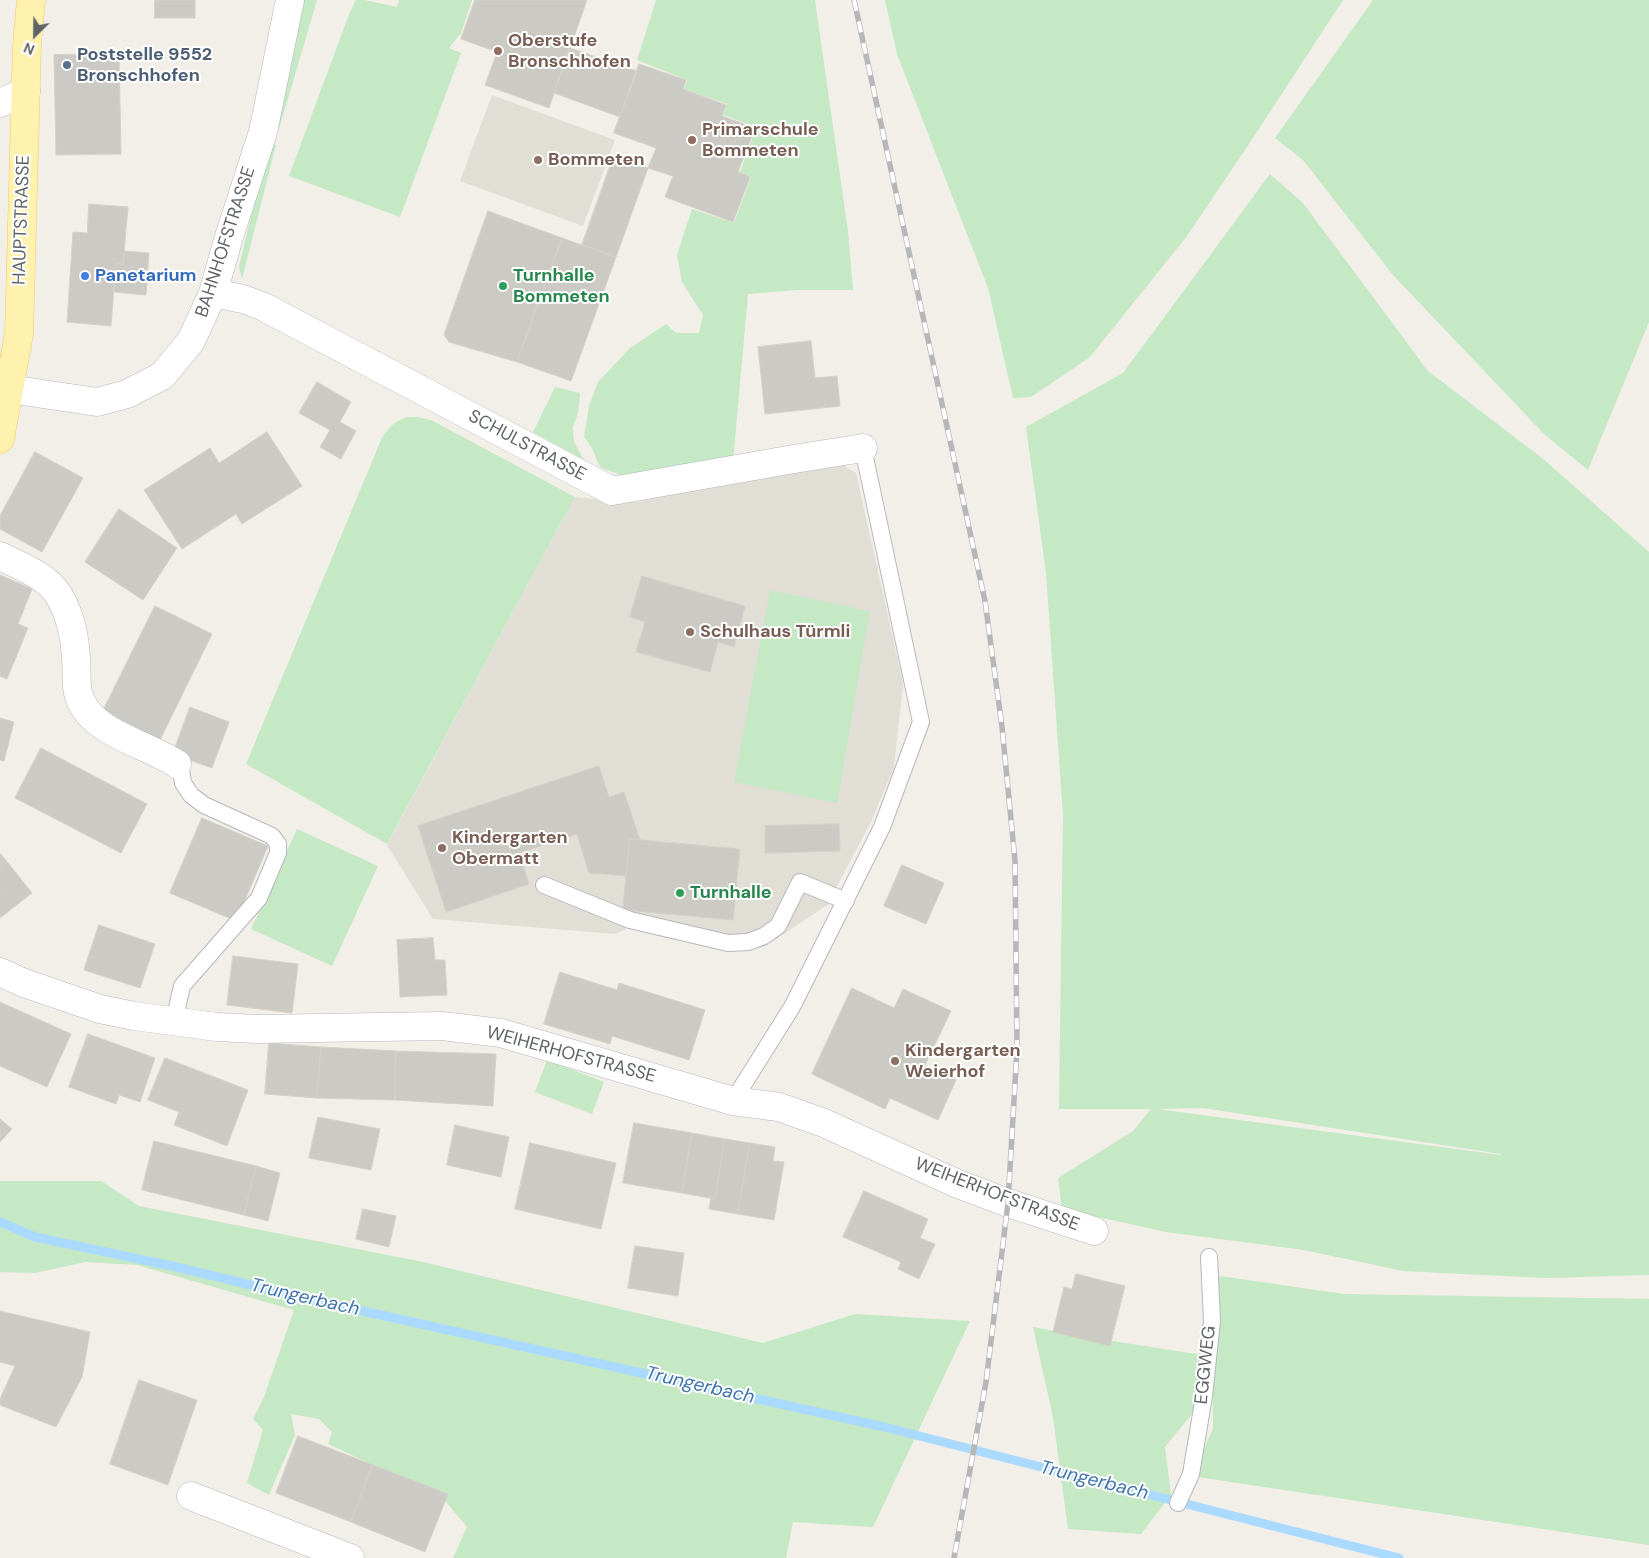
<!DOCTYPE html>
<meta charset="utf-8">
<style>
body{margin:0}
#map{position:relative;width:1649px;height:1558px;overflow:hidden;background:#f1efe8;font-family:"DM Sans",sans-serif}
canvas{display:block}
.north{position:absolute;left:10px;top:10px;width:50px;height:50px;-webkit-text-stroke:4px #fff;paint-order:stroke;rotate:203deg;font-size:14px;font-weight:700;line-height:20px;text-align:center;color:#5f6368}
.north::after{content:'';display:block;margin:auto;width:18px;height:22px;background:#5f6368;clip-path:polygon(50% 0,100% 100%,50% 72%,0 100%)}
</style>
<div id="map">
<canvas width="1649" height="1558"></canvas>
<div class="north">N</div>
</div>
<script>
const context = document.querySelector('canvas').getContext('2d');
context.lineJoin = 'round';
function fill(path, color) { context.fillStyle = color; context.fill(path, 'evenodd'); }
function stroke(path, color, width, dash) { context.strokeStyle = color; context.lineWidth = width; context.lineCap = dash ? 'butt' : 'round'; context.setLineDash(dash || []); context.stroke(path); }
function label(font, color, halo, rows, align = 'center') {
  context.font = font + ' "DM Sans",sans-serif'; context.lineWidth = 4; context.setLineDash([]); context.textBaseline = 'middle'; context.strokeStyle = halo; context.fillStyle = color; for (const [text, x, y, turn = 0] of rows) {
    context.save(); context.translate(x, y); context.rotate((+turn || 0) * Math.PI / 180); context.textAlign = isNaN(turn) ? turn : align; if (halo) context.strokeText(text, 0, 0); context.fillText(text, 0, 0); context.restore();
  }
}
fill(new Path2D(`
 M492,95L615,140L583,226L460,181Z
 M838,462L856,473L903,683L894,767L871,822L827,905L764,947L727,950L633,926L615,934L433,919L387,845L575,497L635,502Z`), '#e1ded6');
fill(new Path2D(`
 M301,0H317L279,129L273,127Z
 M356,0H364L397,7L399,0H472L461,33L449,48L461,53L400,217L289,176L350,12Z
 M656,0H815L848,231L853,290H797L748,294L733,462L623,476L600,467L592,448L584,437L589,406L598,382L630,348L666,324L676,333H699L703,315L682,282L677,255L692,209L734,223L751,177L740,172L756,127L723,115L727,104L684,89L687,80L637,60Z
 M885,0H1343L1253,138L1187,236L1090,357L1031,397L1013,398L988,288L897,54Z
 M1373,0H1649V322L1588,470L1545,435L1393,275L1303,160L1275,138Z
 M269,139L276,145L242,279L239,267Z
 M1270,174L1303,203L1428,371L1542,458L1649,552V1275L1545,1278L1403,1271L1304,1250L1166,1232L1062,1209L1058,1178L1133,1131L1151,1109H1059L1063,816L1046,573L1026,427L1123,373ZM1203,1108L1501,1154V1155L1157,1109Z
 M555,387L580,393L578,413L573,427L574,442L584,460L533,432Z
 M407,417H418L431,420L575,497L387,844L246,764L381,440C388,428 393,422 407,417Z
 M770,590L870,611L837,803L734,782Z
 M297,829L378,866L332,966L251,929Z
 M547,1060L604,1082L592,1114L535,1092Z
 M0,1181H101L139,1206L423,1262L763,1343L855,1314L970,1321L873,1527L793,1522L786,1558H453L467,1527L442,1497L328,1444L332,1432L319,1419L291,1414L295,1435L269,1495L247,1483L263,1430L253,1419L264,1397L294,1310L137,1265L85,1262L35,1273L0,1272Z
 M1213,1275L1344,1294L1649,1299V1545L1191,1476L1213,1429Z
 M1033,1327L1086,1337L1203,1355L1205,1398L1165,1447L1171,1495L1141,1534L1068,1529L1053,1417Z`), '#c5e8c5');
stroke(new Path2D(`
 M0,1222L35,1237L172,1266L322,1302L884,1427L1399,1558`), '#aadaff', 9);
const building = new Path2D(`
 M155,0H195V18H155Z
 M475,0H587L549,108L485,85L497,52L461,39Z
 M570,48L637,71L620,117L554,93Z
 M119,54L121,154L56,155L54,55Z
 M639,64L686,80L683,89L726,105L722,116L755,128L738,172L750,177L733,222L665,197L673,176L648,168L656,148L614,133Z
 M614,155L648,168L616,257L582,245Z
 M89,204L128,207L123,264H116L111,326L67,322L73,232L87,233Z
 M488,211L562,238L517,362L449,342L444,335Z
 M562,238L616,257L571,381L517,362Z
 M124,251L149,253L146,295L114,292L116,264H123Z
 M811,341L815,378L837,376L840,406L765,414L758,347Z
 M317,382L351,402L340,422L356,431L341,459L320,447L330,430L299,413Z
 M267,432L302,486L242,524L236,514L182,549L144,490L210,448L219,463Z
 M35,452L83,478L42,552L0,529V516Z
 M119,509L177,548L143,600L85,562Z
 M0,575L32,589L18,624L28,628L7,679L0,676Z
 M642,576L745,606L734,647L718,642L710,672L636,652L645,622L630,617Z
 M155,606L212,634L158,744L101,715Z
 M190,707L229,722L212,768L173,754Z
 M0,718L14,722L4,761L0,760Z
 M41,748L147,804L121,853L15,798Z
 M599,766L609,797L624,792L640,840L630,839L626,876L589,873L577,834L519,853L529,884L446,912L418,826Z
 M202,818L268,846L236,921L170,893Z
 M839,824L840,851L765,853V826Z
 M630,839L740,849L733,920L623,910Z
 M0,853L32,893L0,918Z
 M902,865L944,883L926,924L884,906Z
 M99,925L155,944L140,988L84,970Z
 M433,938L435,960H445L447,995L400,997L397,940Z
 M233,956L298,964L292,1013L227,1005Z
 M560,972L617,990L619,983L705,1010L689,1060L612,1036L610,1044L544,1024Z
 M852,988L894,1008L903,989L951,1011L925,1065L956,1080L938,1120L890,1098L885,1109L812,1074Z
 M0,1002L71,1034L47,1087L0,1066Z
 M88,1034L155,1058L140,1102L119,1095L116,1104L69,1087Z
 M269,1043L321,1047L317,1098L265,1094Z
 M321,1047L396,1051L395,1100L317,1098Z
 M396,1051L496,1054L493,1106L395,1100Z
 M165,1058L248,1090L227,1146L174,1125L179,1112L148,1100Z
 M318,1117L380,1129L371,1170L309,1158Z
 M0,1119L12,1129L0,1142Z
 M634,1123L692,1133L682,1193L623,1183Z
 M455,1125L509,1137L501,1177L447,1165Z
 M692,1133L725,1139L715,1199L682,1193Z
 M725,1139L750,1143L738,1214L709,1209L711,1198L715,1199Z
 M154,1141L256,1166L244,1215L142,1190Z
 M530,1143L616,1163L601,1229L515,1209Z
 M750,1143L775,1147L773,1161L784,1162L774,1220L738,1214Z
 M256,1166L280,1173L268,1221L244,1215Z
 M864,1191L928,1219L920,1238L935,1244L919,1279L898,1269L901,1262L843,1237Z
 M363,1209L396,1216L389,1247L356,1239Z
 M635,1246L684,1253L678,1296L628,1288Z
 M1076,1274L1125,1286L1110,1346L1053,1332L1064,1287L1072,1289Z
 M0,1311L90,1332L82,1377L56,1427L0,1405V1399L15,1366L0,1362Z
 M139,1380L197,1400L168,1485L110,1464Z
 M298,1436L373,1465L351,1522L276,1493Z
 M373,1465L448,1494L425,1552L351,1522Z`);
fill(building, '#cccac5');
stroke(building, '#d6d1c6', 1);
const lane = new Path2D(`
 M544,885L630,920L728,943L748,942L764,936L778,926L800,882L846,901
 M174,1021L182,986L259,898L278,853V844L272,836L204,805L191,795L183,783L181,769L177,764
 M733,1101L792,1007L882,827L921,722L863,448
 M1178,1503L1191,1474L1204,1396L1212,1321L1209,1257`);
const street = new Path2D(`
 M0,103L26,91
 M213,293L243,299L264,307L612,491L794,459L863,448
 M9,389L97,402L127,394L162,376L191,341L213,293L228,240L263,132L290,0
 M0,556C18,565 42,574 55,590C69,608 75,636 76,659C78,679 73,692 86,710C105,736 150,746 177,764
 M0,972L24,983L100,1009L134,1016L217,1027L257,1029L442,1026L501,1033L733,1101L779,1107L824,1123L958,1184L1008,1203L1094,1231
 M191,1496L350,1558`);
const primary = new Path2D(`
 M0,439L19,334L27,44L31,0`);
stroke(lane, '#b5b8bc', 18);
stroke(street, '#b5b8bc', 29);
stroke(primary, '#f2c960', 29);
stroke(lane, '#fff', 16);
stroke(street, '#fff', 28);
stroke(primary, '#fff2af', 28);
const rail = new Path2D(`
 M854,0L985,601L1002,727L1015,861L1017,1049L1008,1203L986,1382L954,1558`);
stroke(rail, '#b6b7b8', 5.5);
stroke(rail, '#fff', 4, [11]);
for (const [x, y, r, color] of [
 [498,51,5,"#8d6e63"],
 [67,65,5,"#5c6f8a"],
 [692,140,5,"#8d6e63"],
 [538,160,5,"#8d6e63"],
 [85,276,5,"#3f7fe0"],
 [503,286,5,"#2e9e5b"],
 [690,632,5,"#8d6e63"],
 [442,848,5,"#8d6e63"],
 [680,893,5,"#2e9e5b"],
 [895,1061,5,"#8d6e63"]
]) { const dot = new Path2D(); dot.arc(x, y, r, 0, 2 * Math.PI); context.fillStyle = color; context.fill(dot); stroke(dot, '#fff', 2); }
label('bold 18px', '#785e54', '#fff', [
 ["Oberstufe",508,41],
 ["Bronschhofen",508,62],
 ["Primarschule",702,130],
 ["Bommeten",702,151],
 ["Bommeten",548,160],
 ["Schulhaus Türmli",700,632],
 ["Kindergarten",452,838],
 ["Obermatt",452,859],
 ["Kindergarten",905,1051],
 ["Weierhof",905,1072]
], 'left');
label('bold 18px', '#4e5e75', '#fff', [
 ["Poststelle 9552",77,55],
 ["Bronschhofen",77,76]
], 'left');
label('18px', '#5f6368', '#fff', [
 ["HAUPTSTRASSE",22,220,-88],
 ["BAHNHOFSTRASSE",226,242,-72],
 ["SCHULSTRASSE",527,446,28],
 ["WEIHERHOFSTRASSE",571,1055,15],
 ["WEIHERHOFSTRASSE",997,1195,21],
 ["EGGWEG",1206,1365,-84]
]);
label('bold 18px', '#366cbe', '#fff', [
 ["Panetarium",95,276]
], 'left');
label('bold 18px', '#27864d', '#fff', [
 ["Turnhalle",513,276],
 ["Bommeten",513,297],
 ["Turnhalle",690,893]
], 'left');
label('italic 19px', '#4174aa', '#fff', [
 ["Trungerbach",305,1298,13],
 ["Trungerbach",700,1386,13],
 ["Trungerbach",1094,1481,14]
]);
</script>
